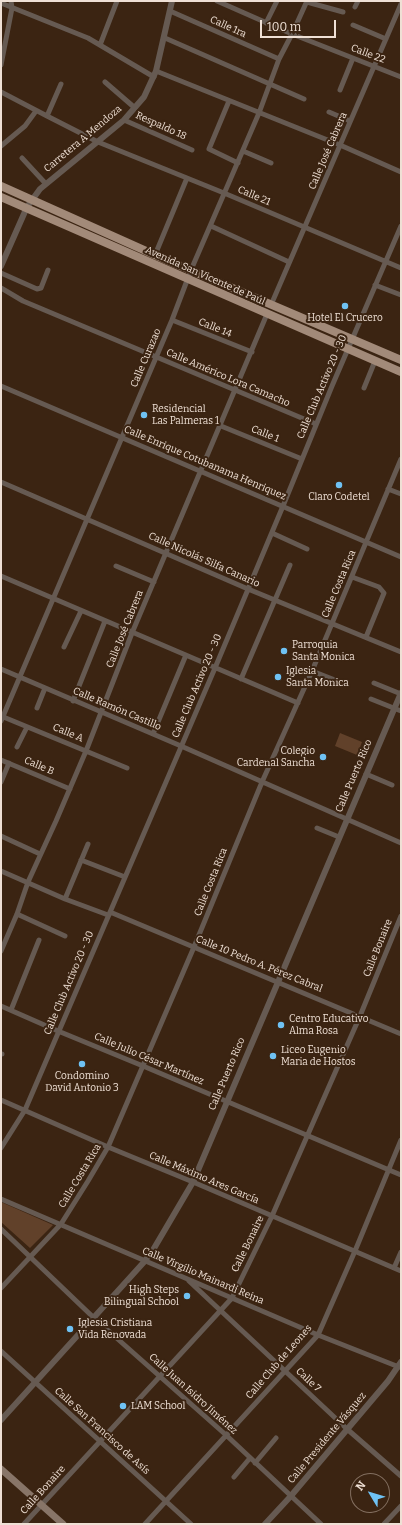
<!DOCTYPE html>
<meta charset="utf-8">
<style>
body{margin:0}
#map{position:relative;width:402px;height:1525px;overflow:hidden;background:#3b2412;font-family:Bitter,serif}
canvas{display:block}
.frame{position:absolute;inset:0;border:2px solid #efe0d5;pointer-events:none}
.north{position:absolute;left:350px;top:1473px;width:40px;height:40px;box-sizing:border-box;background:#3b2412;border:1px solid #836f60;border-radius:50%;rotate:308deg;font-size:11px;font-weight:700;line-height:16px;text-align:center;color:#efe0d5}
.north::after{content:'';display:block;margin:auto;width:14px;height:18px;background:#6fc2f4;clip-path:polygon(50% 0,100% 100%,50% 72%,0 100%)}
.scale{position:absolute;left:260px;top:20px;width:76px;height:18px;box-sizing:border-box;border:2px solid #efe0d5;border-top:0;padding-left:5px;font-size:12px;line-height:14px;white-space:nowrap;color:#efe0d5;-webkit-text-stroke:3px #3b2412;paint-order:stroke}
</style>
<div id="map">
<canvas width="402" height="1525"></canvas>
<div class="frame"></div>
<div class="north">N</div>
<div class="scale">100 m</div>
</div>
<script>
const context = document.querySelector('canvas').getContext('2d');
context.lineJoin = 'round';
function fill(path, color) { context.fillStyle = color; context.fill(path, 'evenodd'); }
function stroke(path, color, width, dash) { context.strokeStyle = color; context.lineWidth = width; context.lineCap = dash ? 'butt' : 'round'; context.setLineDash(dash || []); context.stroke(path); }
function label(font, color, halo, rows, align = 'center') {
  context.font = font + ' Bitter,serif'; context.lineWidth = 4; context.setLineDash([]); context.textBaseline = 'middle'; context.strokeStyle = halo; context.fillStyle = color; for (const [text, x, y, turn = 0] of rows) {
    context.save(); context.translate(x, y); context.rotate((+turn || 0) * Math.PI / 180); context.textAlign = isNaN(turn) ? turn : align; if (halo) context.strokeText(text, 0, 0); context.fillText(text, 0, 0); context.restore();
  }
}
fill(new Path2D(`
 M340,733L362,742L357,755L335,746Z
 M1,1202L53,1225L30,1248L1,1222Z`), '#61412a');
stroke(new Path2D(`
 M217,1L292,34L401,77
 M307,2L343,12
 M1,3L88,38L154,77
 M355,7L358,1
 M170,11L279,59
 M266,23L277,1
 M353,25L386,39
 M165,38L304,99
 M100,45L117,1
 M1,65L12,8L11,1
 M156,71L340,145L401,172
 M105,82L135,108
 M340,90L353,58
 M1,92L47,116L98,142L224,193L401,268
 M229,101L209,149L238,163
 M329,112L350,121
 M47,116L61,84
 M124,120L192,150
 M1,146L25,126L36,111
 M243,151L271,163
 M22,158L46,184
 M211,226L289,262
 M155,255L187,178
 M1,273L37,289L41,288L48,270
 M375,285L401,295
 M1,288L23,301L316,424
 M271,305L401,4
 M172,320L252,352
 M1,386L401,557
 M364,388L375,361
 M221,426L302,459
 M1,482L248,589L401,652
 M388,489L401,494
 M272,533L307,549
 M116,566L154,582
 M1,576L298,703
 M352,577L379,587L384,593L366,637
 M64,647L81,611
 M1,669L181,746L401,843
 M312,671L340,682
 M241,679L290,565
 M374,683L401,694
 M371,699L401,711
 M73,701L105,621
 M37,708L45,688
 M1,716L127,768
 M1,721L172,320L191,270L259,113L279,59L292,34L307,1
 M153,734L186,655
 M17,747L27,727
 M1,760L70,789
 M366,774L392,785
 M1,782L9,763
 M317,828L339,837
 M1,836L40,854
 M81,860L125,877
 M1,871L65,899L108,915
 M65,899L88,844
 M110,912L401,1034
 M17,914L65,936
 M1,951L17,914L28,882L56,821L86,751L132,633L267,314
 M1,1006L58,1031L143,1066L401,1175
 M11,1010L39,940
 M1,1054H2
 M1,1100L108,1147L193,1182L401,1271
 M1,1148L25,1110L215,668L283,506L332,386L401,226
 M1,1199L318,1335L399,1367
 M1,1229L94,1318L226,1435L321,1524
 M394,1268L401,1252
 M189,1281L347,1429L401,1476
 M1,1288L61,1224L88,1181L108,1147L194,947L262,782L312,671L401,459
 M1,1351L191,1524
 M255,1463L276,1438
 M234,1477L250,1458
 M24,1524L232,1298L272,1216L360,1016L401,916
 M145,1524L318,1335L355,1251L401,1140
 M384,1524L401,1506`), '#665a52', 5);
stroke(new Path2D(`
 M1,266L27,207L40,189L124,120L144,97L156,71L172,1
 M1,1420L144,1262L153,1250L193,1182L401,693
 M265,1524L290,1497L388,1381L401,1362`), '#665a52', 6);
stroke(new Path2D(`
 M1,1469L63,1524`), '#887568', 7);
stroke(new Path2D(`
 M1,186L155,255L401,360
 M1,197L401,372`), '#a28a79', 8);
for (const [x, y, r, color] of [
 [345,306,4,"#6fc2f4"],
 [144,415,4,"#6fc2f4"],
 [339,485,4,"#6fc2f4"],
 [284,651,4,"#6fc2f4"],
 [278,677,4,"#6fc2f4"],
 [323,757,4,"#6fc2f4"],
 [281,1025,4,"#6fc2f4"],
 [273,1056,4,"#6fc2f4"],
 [82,1064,4,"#6fc2f4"],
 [187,1296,4,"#6fc2f4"],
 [70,1329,4,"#6fc2f4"],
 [123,1406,4,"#6fc2f4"]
]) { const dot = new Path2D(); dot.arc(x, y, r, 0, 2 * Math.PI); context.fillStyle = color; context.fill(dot); stroke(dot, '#3b2412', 1.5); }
label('10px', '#efe0d5', '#3b2412', [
 ["Calle 1ra",228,27,24],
 ["Calle 22",368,54,21],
 ["Respaldo 18",161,126,24],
 ["Carretera A Mendoza",83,139,-40],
 ["Calle José Cabrera",328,151,-67],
 ["Calle 21",254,196,23],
 ["Avenida San Vicente de Paúl",205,276,24],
 ["Calle 14",215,328,22],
 ["Calle Curazao",146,358,-67],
 ["Calle Américo Lora Camacho",228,378,23],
 ["Calle Club Activo 20 - 30",322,387,-67],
 ["Calle 1",265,434,22],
 ["Calle Enrique Cotubanama Henriquez",205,463,23],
 ["Calle Nicolás Silfa Canario",204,560,24],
 ["Calle Costa Rica",339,584,-67],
 ["Calle José Cabrera",125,629,-68],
 ["Calle Club Activo 20 - 30",197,686,-67],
 ["Calle Ramón Castillo",117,709,23],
 ["Calle A",68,733,22],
 ["Calle B",39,766,23],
 ["Calle Puerto Rico",354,776,-67],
 ["Calle Costa Rica",211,882,-68],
 ["Calle Bonaire",378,948,-68],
 ["Calle 10 Pedro A. Pérez Cabral",259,964,22],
 ["Calle Club Activo 20 - 30",69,983,-67],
 ["Calle Julio César Martínez",149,1059,23],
 ["Calle Puerto Rico",227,1074,-67],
 ["Calle Costa Rica",80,1176,-59],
 ["Calle Máximo Ares García",204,1178,23],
 ["Calle Bonaire",248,1244,-64],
 ["Calle Virgilio Mainardi Reina",203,1276,23],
 ["Calle Club de Leones",279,1362,-49],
 ["Calle 7",308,1380,43],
 ["Calle Juan Isidro Jiménez",193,1394,42],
 ["Calle San Francisco de Asís",102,1431,42],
 ["Calle Presidente Vásquez",327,1438,-50],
 ["Calle Bonaire",43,1490,-48]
]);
label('10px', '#efe0d5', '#3b2412', [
 ["Hotel El Crucero",345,318,"center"],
 ["Residencial",152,409],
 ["Las Palmeras 1",152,421],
 ["Claro Codetel",339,497,"center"],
 ["Parroquia",292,645],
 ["Santa Monica",292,657],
 ["Iglesia",286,671],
 ["Santa Monica",286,683],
 ["Colegio",315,751,"right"],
 ["Cardenal Sancha",315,763,"right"],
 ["Centro Educativo",289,1019],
 ["Alma Rosa",289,1031],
 ["Liceo Eugenio",281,1050],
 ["Maria de Hostos",281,1062],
 ["Condomino",82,1076,"center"],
 ["David Antonio 3",82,1088,"center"],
 ["High Steps",179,1290,"right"],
 ["Bilingual School",179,1302,"right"],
 ["Iglesia Cristiana",78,1323],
 ["Vida Renovada",78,1335],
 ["LAM School",131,1406]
], 'left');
</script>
